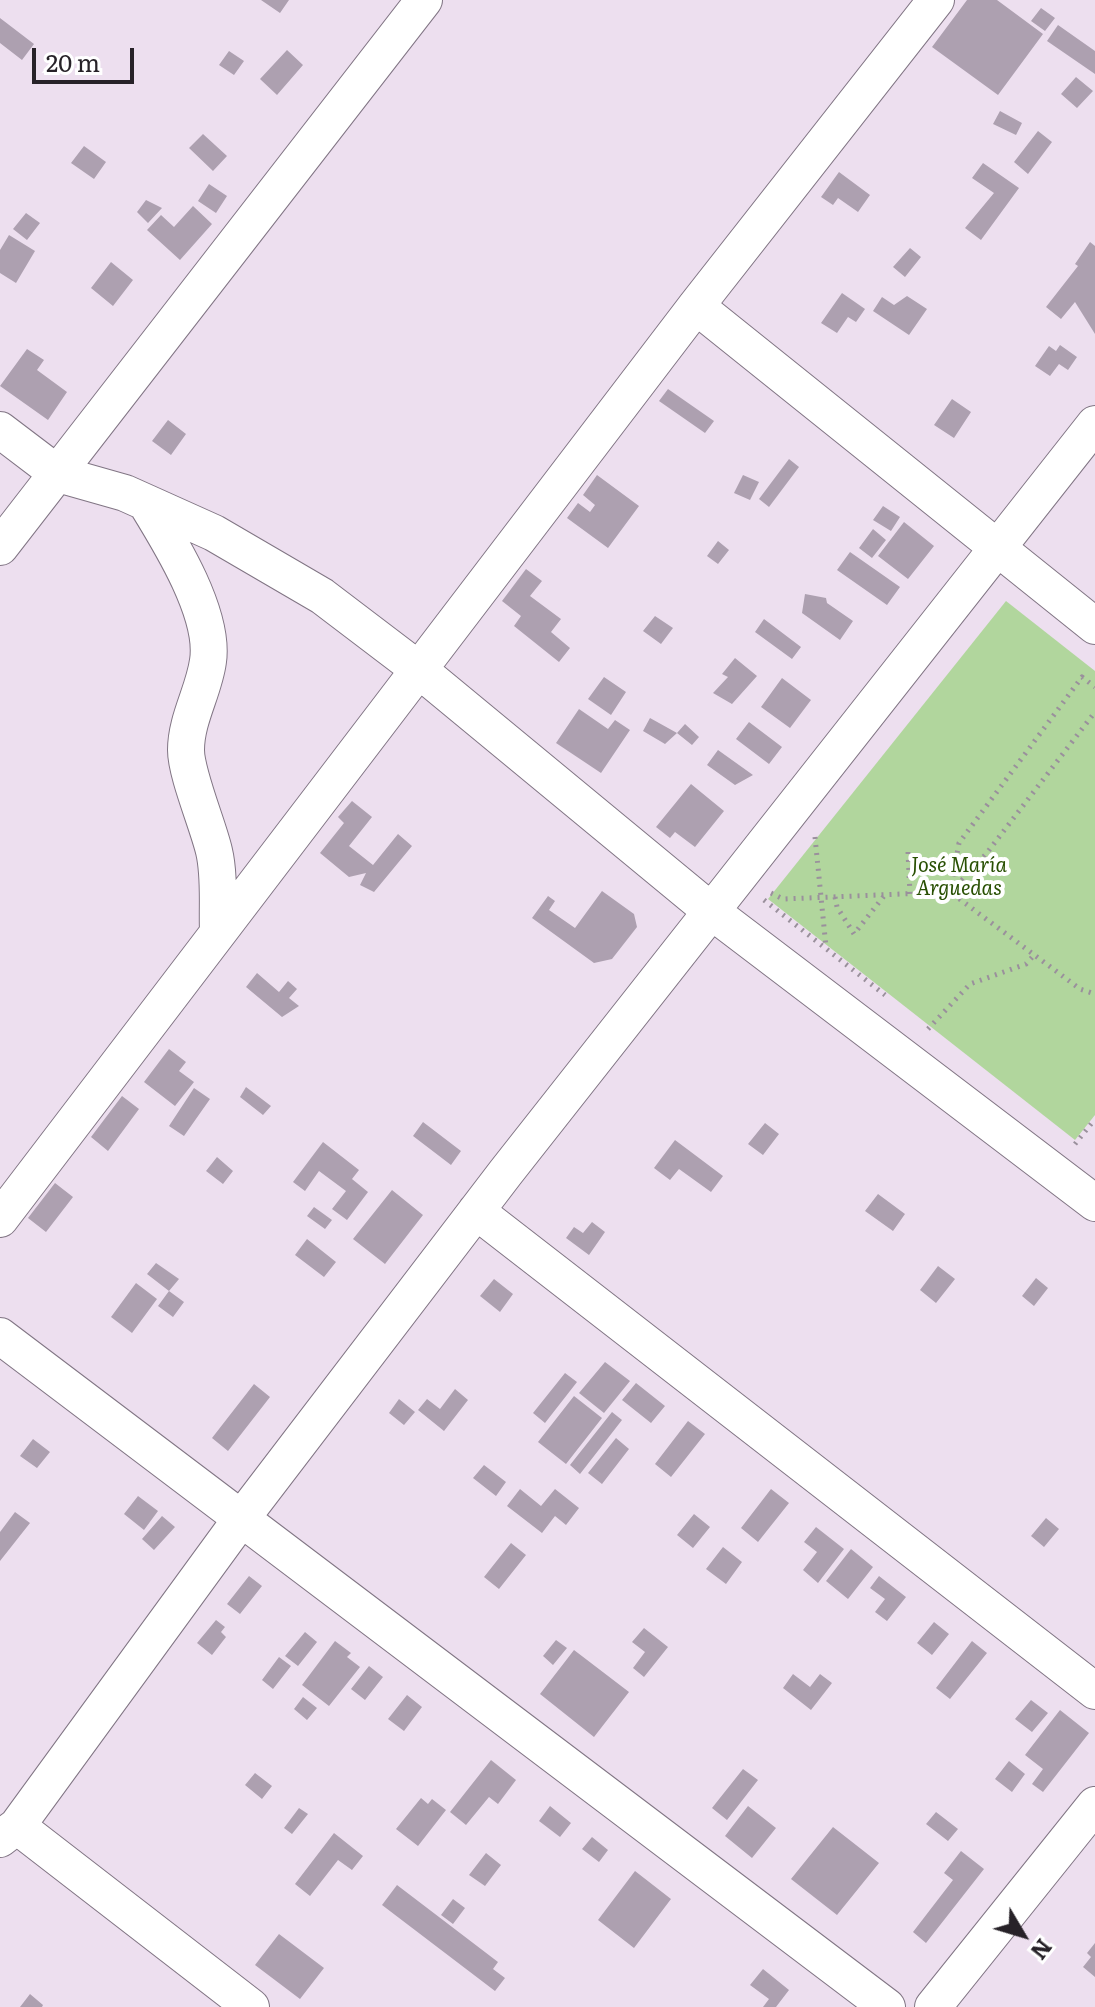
<!DOCTYPE html>
<meta charset="utf-8">
<style>
body{margin:0}
#map{position:relative;width:1095px;height:2007px;overflow:hidden;background:#eddfef;font-family:Literata,serif}
canvas{display:block}
.north{position:absolute;left:983px;top:1895px;width:80px;height:80px;-webkit-text-stroke:6px #fff;paint-order:stroke;rotate:128deg;font-size:22px;font-weight:700;line-height:32px;text-align:center;color:#272228}
.north::after{content:'';display:block;margin:auto;width:28px;height:36px;background:#272228;clip-path:polygon(50% 0,100% 100%,50% 72%,0 100%)}
.scale{position:absolute;left:32px;top:48px;width:102px;height:36px;box-sizing:border-box;border:4px solid #272228;border-top:0;padding-left:10px;font-size:24px;line-height:28px;white-space:nowrap;color:#272228;-webkit-text-stroke:6px #fff;paint-order:stroke}
</style>
<div id="map">
<canvas width="1095" height="2007"></canvas>
<div class="north">N</div>
<div class="scale">20 m</div>
</div>
<script>
const context = document.querySelector('canvas').getContext('2d');
context.lineJoin = 'round';
function fill(path, color) { context.fillStyle = color; context.fill(path, 'evenodd'); }
function stroke(path, color, width, dash) { context.strokeStyle = color; context.lineWidth = width; context.lineCap = dash ? 'butt' : 'round'; context.setLineDash(dash || []); context.stroke(path); }
function label(font, color, halo, rows, align = 'center') {
  context.font = font + ' Literata,serif'; context.lineWidth = 8; context.setLineDash([]); context.textBaseline = 'middle'; context.strokeStyle = halo; context.fillStyle = color; for (const [text, x, y, turn = 0] of rows) {
    context.save(); context.translate(x, y); context.rotate((+turn || 0) * Math.PI / 180); context.textAlign = isNaN(turn) ? turn : align; if (halo) context.strokeText(text, 0, 0); context.fillText(text, 0, 0); context.restore();
  }
}
fill(new Path2D(`
 M1006,601L1095,671V1115L1075,1140L768,899Z`), '#b1d69d');
fill(new Path2D(`
 M261,0H289L280,13Z
 M967,0H997L1043,34L998,95L932,47Z
 M1041,8L1055,18L1045,31L1031,21Z
 M0,18L34,44L22,60L0,43Z
 M1058,25L1095,51V74L1047,41Z
 M287,50L303,65L277,95L260,79Z
 M229,51L244,61L234,75L219,65Z
 M1076,77L1093,91L1077,108L1061,94Z
 M1000,111L1022,123L1016,135L993,124Z
 M1038,131L1052,142L1028,174L1014,162Z
 M203,134L227,156L213,171L189,148Z
 M84,146L106,162L94,179L71,163Z
 M983,163L1019,188L981,240L965,228L994,193L972,178Z
 M839,172L870,195L858,212L838,198L833,205L821,197Z
 M209,184L227,196L216,213L198,201Z
 M146,200L162,208L148,223L137,212Z
 M193,206L212,224L180,260L147,230L161,215L174,227Z
 M26,213L40,223L27,240L13,229Z
 M9,235L35,251L16,283L0,273V250Z
 M1090,242L1095,246V334L1075,302L1061,319L1046,307L1078,266L1075,264Z
 M910,248L921,257L905,277L893,267Z
 M111,262L133,280L113,306L91,288Z
 M842,293L865,309L856,322L848,317L837,333L821,323Z
 M907,296L927,309L909,335L873,311L882,297L894,305Z
 M1060,345L1077,357L1068,370L1059,364L1050,376L1035,366L1049,346L1056,351Z
 M27,349L44,360L37,370L67,392L48,420L0,386Z
 M668,389L714,421L705,433L659,401Z
 M952,399L971,412L954,438L934,425Z
 M168,420L186,434L171,455L152,441Z
 M789,459L799,467L769,507L759,499Z
 M597,475L639,506L608,548L567,518L578,503L590,512L595,505L583,495Z
 M743,475L759,482L750,500L734,493Z
 M883,506L900,517L891,531L873,520Z
 M904,522L934,546L908,579L878,556Z
 M873,529L886,540L872,558L859,548Z
 M718,541L729,550L718,564L707,556Z
 M850,552L900,587L887,605L837,570Z
 M526,569L542,581L530,596L561,619L551,632L570,648L559,662L514,626L521,616L502,601Z
 M805,594L826,598L827,603L853,621L840,640L802,613Z
 M655,616L673,628L661,644L643,631Z
 M764,619L801,647L792,659L755,632Z
 M735,658L757,676L732,704L713,693L728,677L722,674Z
 M604,677L626,692L611,715L588,699Z
 M782,678L811,700L790,728L761,707Z
 M579,709L608,729L615,720L630,730L601,773L556,743Z
 M650,718L677,733L685,724L699,737L692,745L677,733L665,744L643,731Z
 M749,722L782,747L769,764L736,739Z
 M718,750L753,775L735,785L707,765Z
 M691,784L724,811L695,847L675,832L670,838L656,827Z
 M352,801L372,817L349,846L373,865L398,834L412,846L374,892L360,885L366,873L349,877L320,853L344,823L338,817Z
 M602,891L634,914L637,927L612,959L594,963L532,918L548,896L555,901L549,910L575,928Z
 M257,973L279,992L288,981L297,989L289,998L299,1006L282,1017L246,987Z
 M169,1049L186,1062L179,1071L194,1082L175,1106L144,1082Z
 M246,1087L271,1106L263,1115L240,1097Z
 M194,1088L210,1099L184,1136L169,1126Z
 M122,1096L139,1109L108,1151L91,1137Z
 M423,1122L461,1151L451,1165L413,1136Z
 M765,1123L779,1134L763,1155L748,1144Z
 M675,1140L723,1176L711,1192L679,1169L670,1180L654,1168Z
 M323,1142L359,1170L352,1179L368,1192L347,1220L332,1209L346,1191L319,1171L305,1191L293,1182Z
 M217,1157L233,1171L223,1184L206,1171Z
 M55,1183L73,1197L46,1232L28,1218Z
 M392,1190L423,1215L385,1264L353,1239Z
 M878,1194L905,1214L893,1231L865,1211Z
 M314,1207L332,1220L325,1229L307,1216Z
 M592,1222L605,1232L589,1255L566,1238L574,1227L583,1233Z
 M307,1239L336,1262L324,1277L295,1255Z
 M156,1263L179,1279L169,1291L147,1274Z
 M938,1266L955,1279L936,1303L920,1290Z
 M1036,1278L1048,1288L1034,1306L1022,1296Z
 M494,1279L513,1294L500,1312L480,1296Z
 M136,1283L157,1299L132,1333L111,1317Z
 M169,1291L184,1302L173,1317L158,1306Z
 M605,1362L630,1381L604,1413L579,1393Z
 M565,1373L577,1382L545,1423L533,1413Z
 M636,1383L665,1406L651,1423L622,1400Z
 M254,1384L270,1397L228,1451L212,1438Z
 M455,1389L468,1400L444,1431L418,1410L427,1399L440,1409Z
 M574,1396L602,1418L566,1464L538,1442Z
 M399,1399L415,1412L404,1425L389,1413Z
 M612,1412L622,1420L580,1474L570,1465Z
 M688,1421L705,1434L671,1477L655,1464Z
 M616,1438L629,1449L602,1484L588,1473Z
 M33,1439L50,1452L37,1468L20,1456Z
 M484,1465L506,1482L496,1496L473,1478Z
 M520,1489L541,1506L555,1489L579,1508L566,1525L555,1516L542,1533L507,1506Z
 M771,1489L789,1503L758,1542L741,1528Z
 M138,1496L158,1511L144,1530L124,1514Z
 M15,1512L30,1523L0,1561V1532Z
 M694,1514L710,1527L693,1548L677,1535Z
 M162,1516L175,1527L154,1550L142,1539Z
 M1046,1518L1059,1529L1044,1547L1031,1536Z
 M816,1527L844,1549L818,1583L803,1570L817,1552L804,1542Z
 M511,1543L526,1555L499,1589L484,1577Z
 M723,1547L742,1562L726,1584L706,1569Z
 M851,1549L873,1567L848,1599L826,1581Z
 M249,1576L262,1586L240,1614L227,1604Z
 M879,1576L906,1597L887,1621L875,1612L885,1599L870,1588Z
 M216,1620L225,1627L221,1632L226,1637L212,1655L197,1643Z
 M934,1622L949,1634L932,1655L917,1643Z
 M644,1628L668,1647L644,1677L633,1668L645,1652L632,1642Z
 M305,1632L317,1642L298,1666L285,1656Z
 M556,1640L567,1648L553,1665L543,1656Z
 M335,1641L351,1653L347,1657L360,1667L329,1706L302,1685Z
 M972,1641L987,1653L950,1699L936,1688Z
 M574,1650L629,1692L594,1737L540,1694Z
 M279,1657L291,1666L273,1689L262,1680Z
 M369,1666L383,1677L365,1700L351,1689Z
 M793,1674L810,1687L820,1674L832,1683L811,1710L783,1688Z
 M407,1695L422,1707L404,1731L388,1719Z
 M303,1697L317,1708L307,1720L294,1709Z
 M1031,1700L1048,1713L1032,1732L1015,1719Z
 M1060,1710L1089,1733L1043,1792L1032,1784L1043,1769L1025,1755Z
 M491,1760L516,1780L498,1804L489,1797L466,1825L450,1812Z
 M1009,1761L1025,1774L1012,1792L995,1779Z
 M743,1769L758,1780L727,1820L712,1808Z
 M255,1773L272,1786L262,1799L245,1785Z
 M421,1798L428,1804L432,1799L446,1810L418,1846L396,1829Z
 M550,1806L571,1823L560,1837L539,1821Z
 M748,1806L776,1828L752,1858L725,1836Z
 M299,1808L308,1814L292,1834L284,1828Z
 M936,1812L958,1829L948,1841L926,1824Z
 M833,1827L879,1863L837,1915L791,1879Z
 M334,1833L363,1856L352,1870L338,1860L310,1896L295,1884Z
 M592,1837L608,1850L599,1862L582,1849Z
 M961,1851L984,1869L926,1943L913,1932L953,1880L944,1873Z
 M486,1853L501,1865L485,1886L469,1875Z
 M635,1871L671,1899L634,1948L598,1920Z
 M397,1885L498,1962L493,1969L505,1978L495,1991L382,1905Z
 M453,1899L465,1908L453,1924L441,1915Z
 M279,1934L324,1968L300,1999L255,1965Z
 M1095,1943V1977L1083,1967L1091,1957L1087,1953Z
 M763,1969L789,1990L776,2007H763L769,1999L750,1985Z
 M30,1994L43,2005L42,2007H20Z`), '#ada0b0');
const street = new Path2D(`
 M696,306L1095,626
 M0,430L58,474L125,493L214,533L322,596L418,669L711,911L1095,1203
 M146,503C170,542 215,614 208,661C204,691 186,719 186,750C186,774 208,825 214,851C220,876 217,905 218,931
 M0,547L424,0
 M476,1211L1095,1691
 M0,1219L696,306L936,0
 M0,1336L887,2007
 M17,1826L251,2007
 M0,1839L17,1826L241,1519L506,1172L1095,424
 M933,2007L1095,1805`);
stroke(street, '#817584', 38);
stroke(new Path2D(`
 M815,837L826,947
 M908,852L910,894
 M950,892L959,843L1082,677L1095,687
 M951,892L986,854L1095,712
 M771,893L783,899L950,892L1080,989L1095,994
 M835,897L837,907L854,934L884,896
 M764,900L885,995
 M928,1029L970,984L1026,964L1034,955
 M1075,1144L1095,1119`), '#9a909c', 5, [2, 6]);
stroke(street, '#fff', 36);
label('italic 20px', '#295003', '#fff', [
 ["José María",959,866],
 ["Arguedas",959,889]
]);
</script>
